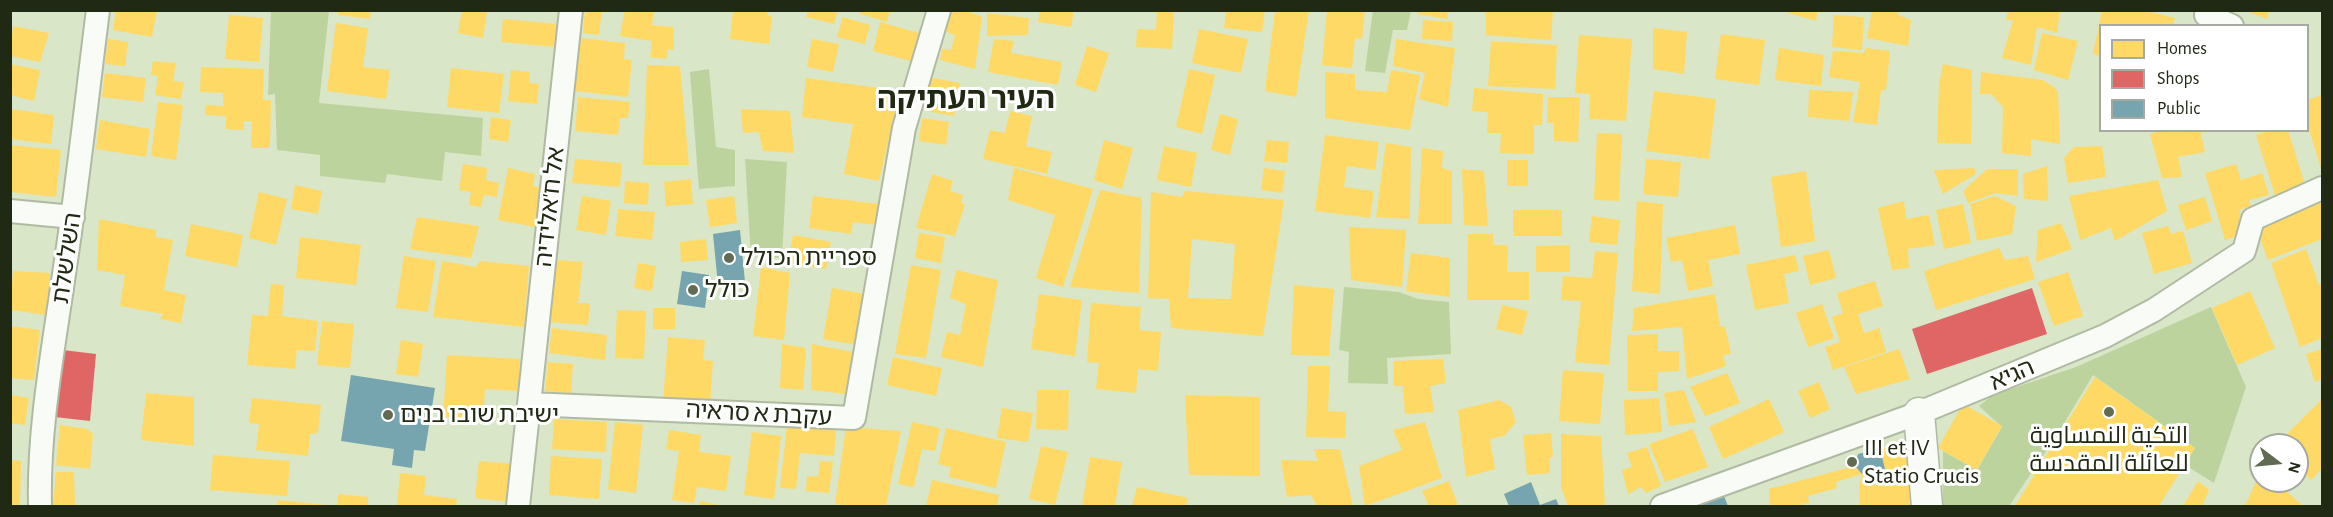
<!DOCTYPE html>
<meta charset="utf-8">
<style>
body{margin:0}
#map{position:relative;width:2333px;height:517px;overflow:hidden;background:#d9e6c7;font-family:"Alegreya Sans",sans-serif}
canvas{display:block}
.frame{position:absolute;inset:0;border:12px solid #202913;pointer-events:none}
.legend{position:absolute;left:2099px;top:24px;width:210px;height:108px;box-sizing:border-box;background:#fff;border:2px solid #a6a9a1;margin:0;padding:8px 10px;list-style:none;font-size:18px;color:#202913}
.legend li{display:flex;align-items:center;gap:12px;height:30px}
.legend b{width:30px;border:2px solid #a6a9a1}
.north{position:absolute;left:2249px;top:433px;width:60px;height:60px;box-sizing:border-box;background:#fff;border:2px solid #a6a9a1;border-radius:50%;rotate:106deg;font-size:16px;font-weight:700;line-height:24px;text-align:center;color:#202913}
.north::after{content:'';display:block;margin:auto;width:21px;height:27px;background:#616b52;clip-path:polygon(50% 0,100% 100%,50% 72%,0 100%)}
</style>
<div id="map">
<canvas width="2333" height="517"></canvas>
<div class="frame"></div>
<ul class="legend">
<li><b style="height:16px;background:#ffd966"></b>Homes</li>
<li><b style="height:16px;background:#e06666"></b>Shops</li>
<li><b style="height:16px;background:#76a5af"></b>Public</li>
</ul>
<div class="north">N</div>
</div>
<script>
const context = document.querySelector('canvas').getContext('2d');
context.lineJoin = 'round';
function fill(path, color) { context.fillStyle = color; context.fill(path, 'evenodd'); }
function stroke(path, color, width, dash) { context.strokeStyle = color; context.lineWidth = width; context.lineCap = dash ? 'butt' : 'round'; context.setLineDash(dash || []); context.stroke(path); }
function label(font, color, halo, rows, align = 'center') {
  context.font = font + ' "Alegreya Sans",Cairo,"Noto Sans Hebrew",sans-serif'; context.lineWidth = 6; context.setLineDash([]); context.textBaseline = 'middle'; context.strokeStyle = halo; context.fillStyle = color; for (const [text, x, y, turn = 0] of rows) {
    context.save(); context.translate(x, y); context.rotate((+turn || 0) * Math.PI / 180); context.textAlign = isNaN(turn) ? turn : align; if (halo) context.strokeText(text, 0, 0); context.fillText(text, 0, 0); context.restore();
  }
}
fill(new Path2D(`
 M1373,10L1411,11L1407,30H1393L1385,73L1365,71Z
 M271,11H329L319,103L483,118L481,156L445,152L442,181L387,174L385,183L320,176V155L277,150L275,94L268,95Z
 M709,69L716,147L735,150V186L699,189L690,72Z
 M745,159L787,162L782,258L751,256Z
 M1344,287L1399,292L1418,299L1449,302L1451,354L1387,358L1388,384L1348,383L1349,352L1339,350Z
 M2211,307L2246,387L2214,483L2185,465L2195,448L2093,375L2057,435L2009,506H1943V451L1977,470L2002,427L1979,406L1993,395L2076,367Z`), '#bdd39e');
fill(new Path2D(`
 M116,10H157L152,37L113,30Z
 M339,10H371L370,19L338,15Z
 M462,10L487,11L483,38L458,33Z
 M585,10H602L599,35L583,33Z
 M625,10H654L652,25L673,27L674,50L668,49L666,59L650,57L652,41L620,36Z
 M733,10H768L767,15L772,16L769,44L730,39Z
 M808,10H838L834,24L806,17Z
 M861,10H890L887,22L860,14Z
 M948,10H964L982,17L975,69L940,60L942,49L951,50L955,35L941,30Z
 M1040,10H1074L1071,27L1038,22Z
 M1226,10H1265L1262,32L1224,28Z
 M1275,10H1309L1296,97L1265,91Z
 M1327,10H1365L1362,39L1355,38L1352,68L1322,65Z
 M1418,10H1449L1447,19L1417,14Z
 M1482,10H1553L1551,40L1486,35V14Z
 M1778,10H1818L1816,21Z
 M1872,10H1898V15L1911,20L1908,46L1867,38Z
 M2008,10H2060L2057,33L2037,27L2031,65L2002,58L2013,20H2006Z
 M2102,10H2143L2175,18L2173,26H2100V56L2093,54Z
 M2243,10H2269L2267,19Z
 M1157,11L1174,12L1172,49L1136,47L1137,29L1156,30Z
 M987,13L1029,18L1028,35L987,36Z
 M229,15L263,18L259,62L225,59Z
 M1834,15L1864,17L1862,50L1832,47Z
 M843,17L870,25L865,44L837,37Z
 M503,19L558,24L556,47L501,42Z
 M1423,20L1453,22L1452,41L1422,39Z
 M880,22L926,35L918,63L873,51Z
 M336,23L368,28L363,67L390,70L386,99L327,91Z
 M13,26L49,33L40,62L10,56Z
 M1653,28L1687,32L1684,74L1653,69Z
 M1199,29L1248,39L1241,73L1192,63Z
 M2042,33L2078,41L2068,80L2034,70Z
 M1721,34L1765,40L1759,85L1715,79Z
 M1579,35L1632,39L1626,121L1589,119L1590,94L1575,93Z
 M581,38L625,43L624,59L632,60L628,97L575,91Z
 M108,39L128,42L125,66L105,64Z
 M812,39L839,44L833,72L807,67Z
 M994,39L1014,41L1011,53L1062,62L1058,85L988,72Z
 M1396,39L1455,48L1448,107L1419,99L1425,73L1393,66Z
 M1491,41L1557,45L1555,89L1488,86Z
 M1087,46L1109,53L1096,92L1075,85Z
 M1779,48L1824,55L1821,86L1775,80Z
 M1866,48L1890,51L1886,90H1881L1877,125L1853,122L1860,82L1829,77L1833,51L1864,53Z
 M153,61L176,63L173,81L184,82L181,99L155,95L158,76L151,75Z
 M10,64L40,70L34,101L10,95Z
 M1943,64L1972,70L1971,144L1937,143L1939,85Z
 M647,65L680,66L689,165H643Z
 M201,67L264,69L263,100H271L270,148H251L252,121H244V130L226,129V116L205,115L206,105L223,106V93L200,92Z
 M451,68L504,74L499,113L447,107Z
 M1189,69L1215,75L1202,134L1176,127Z
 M511,70L530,72L529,83L539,84L537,104L508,101Z
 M1391,70L1420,75L1410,130L1325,118V72L1355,74V90L1387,92Z
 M1981,72L2043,80L2054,87L2058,92L2060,144L2031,139V156L2002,153L2003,107L1991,94H1980Z
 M105,73L146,78L143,102L102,97Z
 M927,77L960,83L954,116L920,110Z
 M806,78L900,91L879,181L844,174L853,124L802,117Z
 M1474,88L1543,94L1542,125H1534V154L1500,153L1501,133H1487L1488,112L1472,111Z
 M1809,90L1853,92L1849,121L1808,117Z
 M1654,91L1716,99L1709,159L1646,151Z
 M2322,95V172L2308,126V100Z
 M578,97L630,102L628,118H620L618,135L575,131Z
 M1548,97H1580L1578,142L1554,141V123H1547Z
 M158,102L183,105L176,160L151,156Z
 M10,109L54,115L51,144L10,139Z
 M741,109L790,111L794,153L763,151L759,132L743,133Z
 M1010,111L1032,116L1026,146L1052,152L1047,174L983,159L990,130L1005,133Z
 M1220,114L1238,119L1230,155L1211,150Z
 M491,117L511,120L508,142L489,139Z
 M922,118L949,122L946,145L919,141Z
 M100,120L150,129L146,157L96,149Z
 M2163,130H2200L2205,152L2178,157L2182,177L2162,178L2150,134Z
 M2270,130H2288L2305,185L2275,195L2256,135Z
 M1597,133L1622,134L1619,201L1594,200Z
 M1325,135L1379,142L1375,170L1347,166L1344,187L1374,191L1370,218L1315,211Z
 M1104,140L1133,148L1122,189L1094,180Z
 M1267,140L1289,142L1287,163L1264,161Z
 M1386,143L1411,147L1410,219L1376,217Z
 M10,145L61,150L56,197L10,192Z
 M1164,146L1197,153L1191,187L1157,180Z
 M2102,146L2106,177L2068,183L2064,158L2074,147Z
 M1422,148L1443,151L1442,168L1452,171V224H1418Z
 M575,159L622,163L620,187L572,183Z
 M1646,159L1681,162L1678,197L1643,194Z
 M1507,160H1528V186H1507Z
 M463,164L487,168L486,180L499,183L497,197L484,195L481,207L469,205L471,192L459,190Z
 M2236,164L2241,180L2262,173L2269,195L2249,200L2251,206L2239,210L2247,233L2225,240L2205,173Z
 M2047,166L2048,201L2024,199L2023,174Z
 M508,168L535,174L533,186L546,189L540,228L498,220Z
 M1014,168L1093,189L1063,287L1036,278L1055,215L1008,200Z
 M1264,168L1285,171L1282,193L1261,190Z
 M1974,168L1976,174L1943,194L1934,170Z
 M1462,169L1484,171L1488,226L1464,225Z
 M1987,169H2018V196L1996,193L1968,203L1963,191Z
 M1806,171L1815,241L1781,247L1771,177Z
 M932,174L953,181L950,191L963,195L961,203L965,204L955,236L916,228Z
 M691,179L693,204L666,206L664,182Z
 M2158,180L2167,211L2115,241L2111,228L2080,240L2069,196Z
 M625,181L649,183L648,205L624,203Z
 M295,185L322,191L318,214L291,209Z
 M1100,190L1142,198L1139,293L1070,287Z
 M1185,191L1284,200L1263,336L1171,328L1169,299L1148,298L1151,192L1182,197ZM1192,239L1235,244L1231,299L1188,298Z
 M259,192L287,199L276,245L249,238Z
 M582,196L611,201L606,235L576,230Z
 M734,196L737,223L710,227L706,200Z
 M813,196L879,204L876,225L853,222L851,234L809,228Z
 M1995,196L2016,206L2012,234L1977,241L1970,204Z
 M2205,197L2212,221L2186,230L2178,205Z
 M2322,200V239L2268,260L2256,227Z
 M1637,201L1663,204L1660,294L1632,291Z
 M1904,201L1906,219L1929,215L1935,245L1908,249L1909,268L1892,270L1878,208Z
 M1963,204L1971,243L1944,249L1936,210Z
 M618,209L655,212L652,240L615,236Z
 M1513,210H1562V236H1513Z
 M1592,216L1620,220L1617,245L1589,242Z
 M417,217L479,226L471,258L410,249Z
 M99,219L156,230V237L173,240L164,290L186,295L181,323L160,319L163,314L120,306L125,275L97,270Z
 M2061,223L2072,249L2036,262L2038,230Z
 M191,224L243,235L237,267L185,256Z
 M1735,225L1740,254L1708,260L1713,286L1688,291L1682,260L1671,262L1666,238Z
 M2168,226L2171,234L2183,231L2192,263L2154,274L2142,233Z
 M1349,227L1406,230L1402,287L1351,280Z
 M919,233L945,237L941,263L915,258Z
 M1468,234H1493V245H1508L1507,272H1529V300H1467Z
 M793,235L831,242L826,269L788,263Z
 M300,237L361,245L356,285L296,278Z
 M706,239L708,260L681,262L680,242Z
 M1570,245V272H1536V246Z
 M1999,248L2005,260L2028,256L2035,279L1936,310L1924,271Z
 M2306,249L2319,285L2322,284V338L2300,347L2271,263Z
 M1829,250L1836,278L1810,285L1803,256Z
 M1595,251L1618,253L1609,365L1575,362L1581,301L1561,300L1563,276L1592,278Z
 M1411,253L1450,258V297L1406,291Z
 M1795,255L1799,271L1784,274L1789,303L1755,310L1746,265Z
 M404,256L436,261L428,312L396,308Z
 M556,260L583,262L578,303H590L588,325L550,322Z
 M442,261L476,267L480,261L529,266L524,327L433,317Z
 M638,263L656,266L652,291L634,288Z
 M911,265L941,270L926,358L895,354Z
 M761,267L790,273L784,340L753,336Z
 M956,270L998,280L983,367L941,357L947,332L960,335L966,304L950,298Z
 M13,271L50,273L47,315L10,310Z
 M2068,272L2083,316L2054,326L2038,282Z
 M1875,281L1883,306L1858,314L1864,333L1879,328L1886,352L1833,370L1825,347L1840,342L1832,317L1843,313L1837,293Z
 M271,284L284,285L282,316L318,321L315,351L297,350L295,369L247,365L252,315L268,316Z
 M1294,285L1334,289L1329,356L1291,355Z
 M832,288L866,294L857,345L823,339Z
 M2250,291L2275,348L2237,365L2212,308Z
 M1039,294L1082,300L1075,356L1031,349Z
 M1715,294L1720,326L1725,327L1731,353L1723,356L1726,366L1687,379L1682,327L1632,331L1634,308Z
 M1091,303L1141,307L1139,330L1161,332L1158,371L1138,369L1136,393L1096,389L1099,363L1087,362Z
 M1822,304L1834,338L1808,347L1796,313Z
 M1502,305L1528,311L1522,335L1496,329Z
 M653,308H675V329H653Z
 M617,310L646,311L644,359L615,358Z
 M322,321L354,324L350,368L317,365Z
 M10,326L40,330L34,380L10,378Z
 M552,328L607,335L605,360L549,353Z
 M1658,334V351H1679V371L1658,372V391H1628L1627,335Z
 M668,337L705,340L703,360L713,361L710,405L663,402Z
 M401,340L423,344L418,377L396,374Z
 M782,344L806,348L803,390L780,388Z
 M812,344L853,352L846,394L811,390Z
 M1899,349L1910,379L1856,394L1844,367Z
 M2322,349V379L2315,382L2306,354Z
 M447,355L520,359L518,391L485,389L483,419L443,417Z
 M893,357L942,368L936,396L887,385Z
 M1443,359L1446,383L1430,386L1434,412L1405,414L1403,386H1393L1394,361Z
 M548,362L573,364L571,393L545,391Z
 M1308,366H1330L1328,411L1346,412L1345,438L1306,437Z
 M1563,370L1604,373L1600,424L1559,421Z
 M1727,373L1740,403L1705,416L1690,387Z
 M2095,377L2195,448L2159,506H2015Z
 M1819,382L1830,409L1810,418L1798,391Z
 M1037,390H1069L1068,430L1036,429Z
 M1684,390L1696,422L1669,426L1664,393Z
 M146,393L194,397V446L141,440Z
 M10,395L29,398L25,425L10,423Z
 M1185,395L1260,397V476L1189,475Z
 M252,398L321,405L318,433L310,434L308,456L256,450L259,424L249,423Z
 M1659,398L1662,432L1625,435L1624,400Z
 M1769,399L1784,432L1723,459L1709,427Z
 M2322,399V468L2311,480L2297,466V445H2276Z
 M1499,400L1511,407L1516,422L1504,436L1490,439L1495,469L1466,477L1458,410Z
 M1963,404L2002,426L1977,470L1938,448Z
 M1002,408L1033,413L1028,442L997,438Z
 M554,419L607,422L606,452L552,449Z
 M615,422L643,425L636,493L608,489Z
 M912,422L940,428L935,451L922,449L914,487L898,484Z
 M1425,422L1442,478L1365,506L1359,466L1402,450L1393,430Z
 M60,425L87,429L93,434L90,469L56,465Z
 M787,425L836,430L834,456L800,453L796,489L780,488Z
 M846,427L901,431L886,506H853L835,504Z
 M946,428L1006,442L996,488L949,477L951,467L938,464Z
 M1693,429L1708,467L1665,482L1649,444Z
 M669,430L701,435L699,452L731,456L726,491L697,487L694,503L672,500L679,451L666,449Z
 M752,432L781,436L774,499L744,495Z
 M1551,433L1553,457H1549L1550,473L1527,475L1523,435Z
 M1561,434L1601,436L1605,506H1568L1561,487Z
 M1918,444L1921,506H1860L1859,487L1862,474L1836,482L1837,488L1808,496L1809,504L1803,503L1802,506H1770L1769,489L1855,466L1862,474L1885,469L1880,449Z
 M1041,446L1068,452L1055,505L1029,499Z
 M1647,447L1661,486L1646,493L1641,487L1628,494L1622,470L1632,467L1627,453Z
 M1314,449H1340L1353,506H1317L1311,495L1287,497L1281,460L1318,461Z
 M213,455L290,461L287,496L210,490Z
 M551,456L602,459L599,499L549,495Z
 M1090,457L1122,462L1115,506H1082Z
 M10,460L21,461L20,506H10Z
 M479,461L515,464L510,502L475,498Z
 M820,461L833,462L829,493L806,491L807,476L818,477Z
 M2261,471V481H2275L2303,506H2245Z
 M56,472H74L75,506H53Z
 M400,473L426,476L424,495L457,499L456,506H397Z
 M932,480L999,495L997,506H926Z
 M1449,481L1458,506H1429L1422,491Z
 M2198,481L2209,490L2202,506H2183Z
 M1137,487L1188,498L1186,506H1132Z
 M338,494L368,497V506H337Z
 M278,500L327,505V506H278Z
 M700,501L722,506H699Z`), '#ffd966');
fill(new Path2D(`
 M2032,288L2047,334L1927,374L1912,329Z
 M63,350L96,354L90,421L55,417Z`), '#e06666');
fill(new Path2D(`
 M740,230L745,282L718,285L713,234Z
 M682,271L709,275L705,308L677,304Z
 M351,375L435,388L425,451L414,450L412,468L392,465L394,449L341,441Z
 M1880,449L1885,469L1862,474L1855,466L1858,454Z
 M1531,482L1540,505L1556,499L1559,506H1509L1504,494Z
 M1722,491L1728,506H1689Z`), '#76a5af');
const pedestrian = new Path2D(`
 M2207,10L2206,15L2232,26
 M10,211L73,217
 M529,404L571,10
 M40,506C38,427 54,346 65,267C78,182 87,96 98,10
 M518,506L529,404L854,418L904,128L939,10
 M1662,506L1919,413L2105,336L2154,310L2244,251L2253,219L2322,188`);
const minor = new Path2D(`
 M1919,413L1927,506`);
stroke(pedestrian, '#b0baa2', 26);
stroke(minor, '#b0baa2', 33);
stroke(pedestrian, '#f9fbf7', 22);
stroke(minor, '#f9fbf7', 30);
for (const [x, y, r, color] of [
 [729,258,6,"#616b52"],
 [693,290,6,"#616b52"],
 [2109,412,6,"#616b52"],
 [388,415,6,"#616b52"],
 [1852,462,6,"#616b52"]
]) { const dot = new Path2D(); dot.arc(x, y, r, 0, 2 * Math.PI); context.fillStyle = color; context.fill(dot); stroke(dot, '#fff', 2); }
label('24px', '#202913', '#fff', [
 ["אל ח'אלידיה",550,207,-84],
 ["השלשלת",67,258,-82],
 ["הגיא",2012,375,-23],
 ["עקבת א סראיה",759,414,3]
]);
label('24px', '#202913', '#fff', [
 ["ספריית הכולל",741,258],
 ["כולל",705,290],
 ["ישיבת שובו בנים",400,415],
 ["التكية النمساوية",2109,436,"center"],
 ["للعائلة المقدسة",2109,464,"center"],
 ["III et IV",1864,448],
 ["Statio Crucis",1864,476]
], 'left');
label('bold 30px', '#202913', '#fff', [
 ["העיר העתיקה",966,99]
]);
</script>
